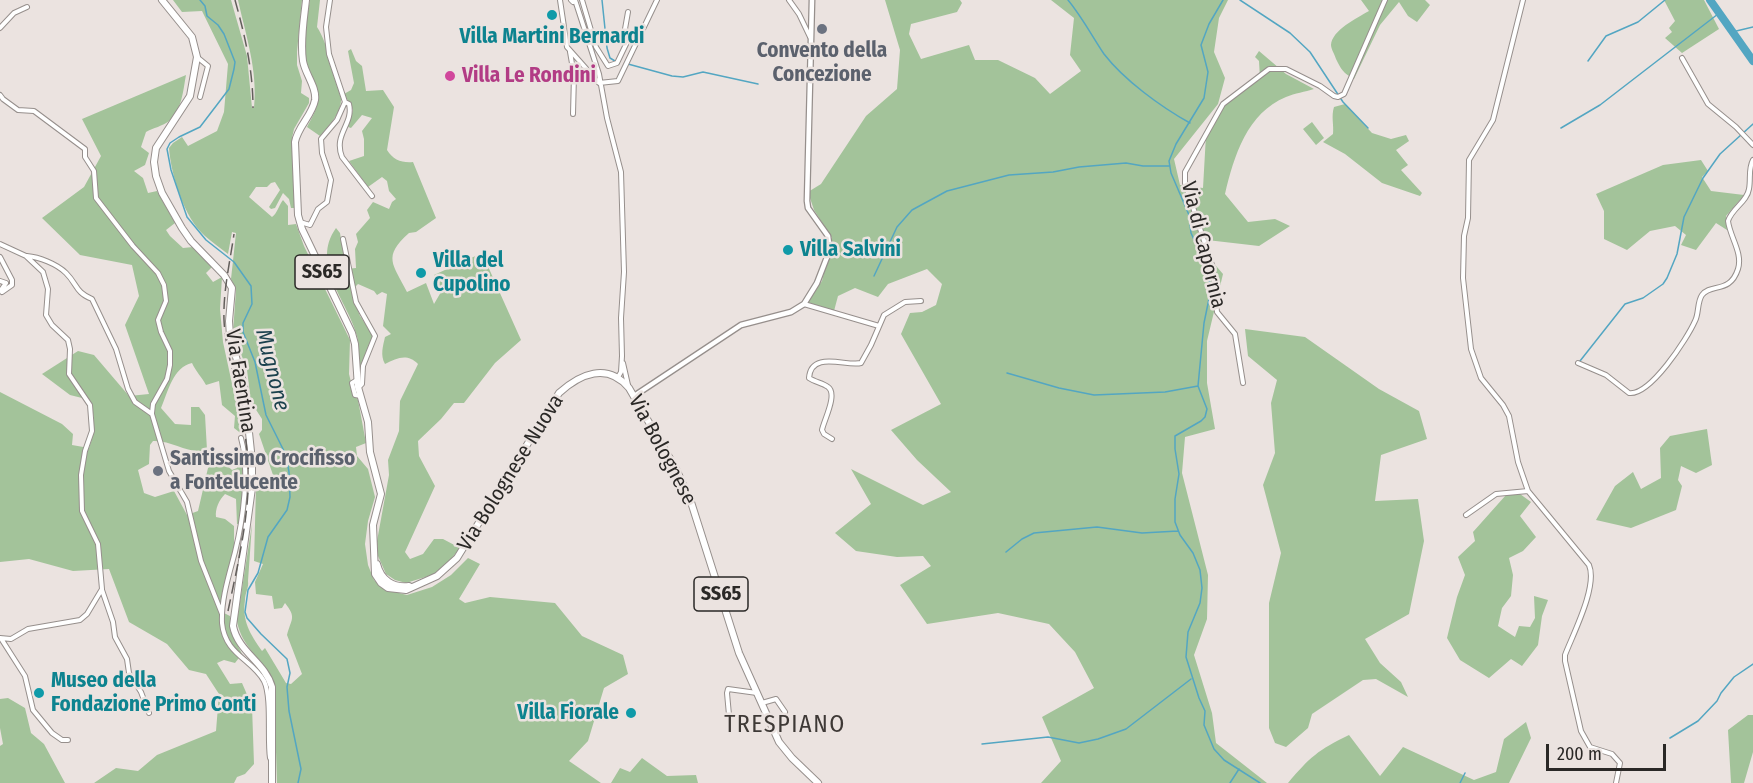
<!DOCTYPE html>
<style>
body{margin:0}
#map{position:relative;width:1753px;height:783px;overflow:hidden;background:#ebe3e0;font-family:"Fira Sans Condensed",sans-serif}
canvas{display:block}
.scale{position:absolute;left:1546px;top:744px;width:120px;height:27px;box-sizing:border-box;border:3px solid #2a2826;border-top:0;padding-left:8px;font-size:18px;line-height:21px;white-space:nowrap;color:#2a2826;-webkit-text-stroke:4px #ebe3e0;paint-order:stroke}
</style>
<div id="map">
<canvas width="1753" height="783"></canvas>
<div class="scale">200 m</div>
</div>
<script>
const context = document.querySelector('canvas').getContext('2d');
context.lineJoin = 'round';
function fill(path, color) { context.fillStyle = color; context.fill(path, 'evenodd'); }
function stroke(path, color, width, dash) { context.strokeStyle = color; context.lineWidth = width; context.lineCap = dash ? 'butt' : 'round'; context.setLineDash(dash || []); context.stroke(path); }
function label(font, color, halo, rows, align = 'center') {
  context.font = font + ' "Fira Sans Condensed",sans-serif'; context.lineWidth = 5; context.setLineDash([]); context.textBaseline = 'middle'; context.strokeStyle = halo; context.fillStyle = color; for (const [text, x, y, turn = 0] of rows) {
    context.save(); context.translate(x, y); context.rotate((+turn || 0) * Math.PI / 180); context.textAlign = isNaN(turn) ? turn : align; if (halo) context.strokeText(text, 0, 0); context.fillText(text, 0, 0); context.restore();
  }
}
fill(new Path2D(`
 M173,0H231L247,56L252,108H254C258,71 246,36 238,0H302L297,52V65L302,81L301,93L309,98V103L294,129L292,138L295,208H291L289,199L283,193L275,208L271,209L269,207L280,190L275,182L271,183L267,187H256L249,197L272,217C277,214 279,205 283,200L288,206V225L296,224L304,246L350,340L349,374L354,394L358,400L366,443L356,447L357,456L368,469L375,497L368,521L365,544L368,565L374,580L387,590L407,595L432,587L451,575L468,558L480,564L459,599L465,603L490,597L555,603L582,636L623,655L628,674L604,688L588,741L569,761L601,783H277L274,689C268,660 242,651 237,621L252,524L248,581C249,588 245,593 245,600C242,621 250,634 262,651L265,648L286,683L291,684L302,674L287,635C291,619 297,618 285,603L282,608L274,609L272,596L256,594L255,582L263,564L254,561L256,487L269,483L273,475L259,434L262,430V419L251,402L247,370L233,332L236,290L231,279L236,233L232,232L228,254C220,248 212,242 205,236C184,218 171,175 169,148L173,143L182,137L188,146L217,131L224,112L228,64L202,11L182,12Z
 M310,0H320L317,27C328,44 335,77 341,98C342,112 329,126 320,136L307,127C330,89 310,92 305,56C303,39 307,17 310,0Z
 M885,0H960L962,3L957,12L911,24L909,34L921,59L969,45L975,60H998L1035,78L1050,94L1081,71L1070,55L1074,18L1051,0H1228L1219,18L1214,52L1225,78L1218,104L1174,159L1180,185L1203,188L1206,135L1225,105L1260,79L1259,61L1255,57L1259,51L1286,74L1314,89C1305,92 1295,93 1286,97C1247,113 1234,156 1225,194L1248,222L1275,219L1290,226L1259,246L1207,240L1205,253L1223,274L1207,341V383L1215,429L1185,437L1182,473L1208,575L1207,619L1194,655L1212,713L1216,743L1267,783H1041L1061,761L1042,717L1094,688L1075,652L1049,624L998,613L927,624L900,585L931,566L923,556L897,557L856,551L835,533L871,504L851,469L923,505L951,492L917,460L891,430L941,404L901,334L910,313L922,312L936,305L942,284L927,269L888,284L878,297L855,288L838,296L834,311L807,303L822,281L832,238L814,210L808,192L821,184L866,116L897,89L900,50Z
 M1361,0H1425L1430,5L1417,22L1408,16L1399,2L1380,25L1354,79C1343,73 1341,69 1336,59C1335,55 1331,49 1331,45C1332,30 1357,18 1369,11Z
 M1664,0H1704L1719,29L1682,53L1665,38L1672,32L1669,28L1675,21Z
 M351,49L356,61L362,66L366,91L383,90L394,107L387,150C393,160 402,163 413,162L436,218L416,232L409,233C382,257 393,264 407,292L426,283L434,304L441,292L434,275L482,253L521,340L495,363L464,403H454L441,419L418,441L419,456L435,486L405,552L410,559L423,554L434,539H443L460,548L447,564L432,575L406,583L395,580L386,574L378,556L377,541L389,475L388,460L399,431L400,401L418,364C407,353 397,358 385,364C380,355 383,346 385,337L391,334L383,326L387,294L382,292L377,295L374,291L358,284L351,291L360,316L374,336L362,366L361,381C357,366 361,351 357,336C348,301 310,264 336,228L340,233L346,269L356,268L355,249L358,242L356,234L370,218L367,210L373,202L389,209L392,202L396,199L389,191L387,181L382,177L368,187L349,161L364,156V139L362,131L372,118L362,115L351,128L348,127L353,110L344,94L351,90L354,83L348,51Z
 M186,75C183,91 182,110 169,121C163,126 153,128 146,132L141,147L149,153L145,165L134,171L143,178L148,193L157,191L175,223L166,230L170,236L183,248L193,247L213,266L206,273L213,282L222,277L220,309L223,342L243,435L234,428L235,416L222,405L219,381L206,385C202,377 196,372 192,363C173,367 168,392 161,408L175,424L191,425V407H199L205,415L207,450C189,455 172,440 153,441L150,445L149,464L138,470L144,493L155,497L174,491L187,515L198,511L208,468L212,464L223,462L232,470L237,468V462L242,459L243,483L240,524H237L236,499L225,494C219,500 215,509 216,517L225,519L234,526V547L224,613L230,616V630L242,654L235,663L224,660L217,663L230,684L242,683L252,706L254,764L245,774L237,777L234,783H94L116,768L138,771L157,755L216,731L219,694L206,674L189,670L167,644L129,622L109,569L73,571L29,559L0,562V392L62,424L73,434L72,445L89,448C96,430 95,418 90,400L70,395L42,374L78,351L94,355L129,396L149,394L125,325L139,296L132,265L80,255L42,218L84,187L101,156L82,119Z
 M1345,104L1372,133L1391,139L1406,135L1409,141L1396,150L1408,165L1401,170L1422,193L1420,196L1382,183L1345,154L1323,142L1333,134C1334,124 1331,117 1334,107Z
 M1312,122L1324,138L1316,145L1303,129Z
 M1701,160L1708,171L1702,177L1711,191L1744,195L1726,216L1727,230L1716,223L1696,250L1681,245L1686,235L1675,226L1650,231L1627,250L1604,239V211L1596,194L1663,165Z
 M1245,329L1305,337L1379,389L1419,411L1427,439L1381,455L1375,501L1418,499L1424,541L1409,614L1365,639L1380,663L1401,682L1408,697L1376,679L1363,680L1312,714L1308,728L1286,747L1275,743L1269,728V603L1281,553L1263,485L1275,453L1271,403L1277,380L1248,356Z
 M1707,429L1712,465L1696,473L1681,466L1678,480L1682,486L1676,510L1631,528L1596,520L1615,486L1633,472L1641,489L1661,478L1660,448L1670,436Z
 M1520,494L1531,502L1520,516L1536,537L1523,551L1509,558L1513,575L1511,596L1502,608L1498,626L1515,637L1519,626L1530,627L1535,618L1534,596L1548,600L1542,616L1538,645L1522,666L1511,659L1489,678L1460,660L1447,638L1457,597L1465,575L1458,557L1475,541L1473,532L1506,495Z
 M8,698L25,708L31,733L44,744L65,783H0V746L3,744L0,728V699Z
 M1748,715H1753V752L1744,783H1731L1728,730Z
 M1526,722L1531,738L1509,783H1288C1310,757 1318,750 1349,735L1380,776L1403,747L1474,780L1496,772L1504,739Z
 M642,758L667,776L696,775L698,783H611L620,768L630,772Z`), '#a3c39a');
stroke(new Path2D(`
 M200,0L205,6L207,16L218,25L224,34L235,62L234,69L229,89L200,127L179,137L170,143L167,149L171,170L187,217L206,240L234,262L251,286L252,304L243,323V332L255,362L266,415L286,455L289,472L290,497L287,510L268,537L258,573L248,590L245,612L247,618L261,634L287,659L290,673L287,687L289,711L301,769L298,783
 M602,0L607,48L610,58L615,61
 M1068,0C1082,17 1092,36 1104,54C1124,80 1161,107 1190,123
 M1223,0L1209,24L1201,45L1208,72L1204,98L1176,144L1169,161L1171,173L1189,215L1191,233L1206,266L1211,289L1204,323L1198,386L1207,409L1205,417L1201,421L1175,436V449L1179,474L1175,499V522L1180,535L1193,553L1200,570L1202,588L1200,603L1188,632L1186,657L1199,698L1205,711L1204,725L1214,749L1224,760L1260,783
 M1240,0L1290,33L1310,52L1343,102L1368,128
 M1732,32L1753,27
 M1588,61L1606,36L1638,22L1665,0
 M628,64L672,76L683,77L703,72L758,84
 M1561,128L1600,105L1718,14
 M874,276L897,227L912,210L947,191L1009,175L1053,172L1079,167L1126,163L1143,166H1170
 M1580,361L1625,304L1643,298L1663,284L1667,278L1677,254L1684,217L1703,178L1720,154L1753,124
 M1007,373L1059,388L1094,395L1165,392L1198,386
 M1006,552L1022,539L1034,533L1097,527L1142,533L1178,531
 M1670,738L1698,721L1717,701L1721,693L1734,677L1753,664
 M982,744L1048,737L1079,743L1098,739L1126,729L1191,679
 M1230,783L1239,769
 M1460,783L1465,773`), '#53a6c2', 1.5);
stroke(new Path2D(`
 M1710,0L1753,61`), '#53a6c2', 8);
const minor = new Path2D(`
 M330,0L326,27L329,54L345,102
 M560,0L567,47L599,83L618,81L657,0
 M571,0L573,2
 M575,0L599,74L607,118L621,172L624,272L621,318L622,356L621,372L618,377
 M582,0L596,47L608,66L617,63L630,36L625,29L628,12
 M789,0L799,14L810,37
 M1523,0L1493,120L1469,160L1468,218L1464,236L1463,278L1471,349L1481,378L1503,405L1509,416L1518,462L1528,491L1589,565C1598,586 1573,634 1565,655V661L1581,731L1590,747L1612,754L1620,763L1616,783
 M0,28L14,13L27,7
 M570,52L574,75L573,114
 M197,57L208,66L200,97
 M1682,58L1708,104L1736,127L1753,145
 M0,95L3,99L18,110L34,111L85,149V157L94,171L96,198L133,246L158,273L164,285L166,301L158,320L161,332L170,351V365L167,379L153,404L152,413
 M300,222L310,225L318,209L327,202L331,180L322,153L321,139L337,120L345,102L349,104C354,124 333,134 342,157L372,196
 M343,239L356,302L375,336L363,366L362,384L359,387
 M0,244L26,256L43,272L48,289L46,315L52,325L68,340L70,349L69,374L90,405L92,431L85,451L81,475L82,511L98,544L102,589L87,614L80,620L28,629L11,639L0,638
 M27,256C39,257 57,264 66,273C78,285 75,292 92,299L116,349L128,389L135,402L152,414L169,471L187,502L201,561L222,614
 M0,257L12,280V285L2,292L1,290L6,283L0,281
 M804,304L879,326
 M623,363L628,385
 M1578,363L1606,375L1629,393C1650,396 1687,339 1695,321C1699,314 1697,302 1702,295C1711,283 1730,294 1738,269C1743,253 1730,237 1728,221C1732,208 1747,202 1749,189C1751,179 1748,169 1753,160
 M357,380L352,383L355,395L361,396
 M1243,383L1235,334L1217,312L1213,268L1185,183V172L1223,104L1269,69H1286L1320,86L1334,96L1338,97L1344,94L1385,0
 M241,438C250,470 243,520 235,552C229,575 221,599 222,623C225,655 252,659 264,681C272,697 267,739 270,758
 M832,439L824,434L822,430C824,420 838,394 828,387C823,383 815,382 809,378C811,350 847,367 861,363L871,345L884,315L905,302L921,301
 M1466,515L1496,494L1528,491
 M102,590L113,622L115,637L127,659L129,673L141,692L149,713
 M2,640L25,676L33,710L52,733L62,740H68
 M762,703L776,699L785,712
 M729,715L727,693L728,689L757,693`);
const tertiary = new Path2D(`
 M634,396L741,325L791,312L804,304L817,283L829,252V243L828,236L808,208L807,201L812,0`);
const primary = new Path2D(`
 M162,0L192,37L197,57L190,96L156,148L154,162L156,176L162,193L182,228L191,241L224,275L232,288L229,321L230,336L244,385L252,461V488L233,626C238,652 265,662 272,687V783
 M306,0C304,19 300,41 303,61C305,74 317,87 315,100C312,116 298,126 295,142L298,215L302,229L352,333L355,344L358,387L368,422L370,452L381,494L373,525L375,574L381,583L388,588L406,590L437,576L457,558L559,393C580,374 607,362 629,388L676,469L691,502L739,653L779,742L792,758L818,783
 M377,564C381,580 393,588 409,586`);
stroke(minor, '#968f8c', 6);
stroke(tertiary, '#968f8c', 7);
stroke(primary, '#968f8c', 8);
stroke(minor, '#fff', 4);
stroke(tertiary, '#fff', 4.5);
stroke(primary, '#fff', 6);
stroke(new Path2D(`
 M235,0C245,36 253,70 253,108
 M228,611C238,563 251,510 248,461C246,435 241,409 235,384C231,363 225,342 224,320C223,291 230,262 234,234`), '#635f5c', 1.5, [12, 6]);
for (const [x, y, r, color] of [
 [552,15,6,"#0f9aa8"],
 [822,29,6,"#6b7280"],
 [450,76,6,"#d1479c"],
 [788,250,6,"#0f9aa8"],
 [421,273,6,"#0f9aa8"],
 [158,471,6,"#6b7280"],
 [39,693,6,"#0f9aa8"],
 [631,713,6,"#0f9aa8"]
]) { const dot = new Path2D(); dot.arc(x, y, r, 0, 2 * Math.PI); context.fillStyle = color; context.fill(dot); stroke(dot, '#ebe3e0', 2); }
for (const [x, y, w] of [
 [322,272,54],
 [721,594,54]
]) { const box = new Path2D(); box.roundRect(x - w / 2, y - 17, w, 34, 4.5); context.fillStyle = '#ebe3e0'; context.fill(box); stroke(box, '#2a2826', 1.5); }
label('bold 20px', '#2a2826', null, [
 ["SS65",322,272],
 ["SS65",721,594]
]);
label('bold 21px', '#0d838f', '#ebe3e0', [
 ["Villa Martini Bernardi",552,37,"center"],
 ["Villa Salvini",800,250],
 ["Villa del",433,261],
 ["Cupolino",433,285],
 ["Museo della",51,681],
 ["Fondazione Primo Conti",51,705],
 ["Villa Fiorale",619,713,"right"]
], 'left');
label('bold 21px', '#5b616d', '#ebe3e0', [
 ["Convento della",822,51],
 ["Concezione",822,75],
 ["Santissimo Crocifisso",170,459,"left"],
 ["a Fontelucente",170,483,"left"]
]);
label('bold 21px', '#b23c85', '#ebe3e0', [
 ["Villa Le Rondini",462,76]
], 'left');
label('21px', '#2a2826', '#ebe3e0', [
 ["Via di Capornia",1203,245,76],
 ["Via Faentina",240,381,81],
 ["Via Bolognese",662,450,62],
 ["Via Bolognese Nuova",511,473,-58]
]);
label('italic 22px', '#1b414d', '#ebe3e0', [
 ["Mugnone",272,370,76]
]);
context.letterSpacing = '1.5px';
label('24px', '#3e3936', '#ebe3e0', [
 ["TRESPIANO",785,725]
]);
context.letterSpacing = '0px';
</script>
